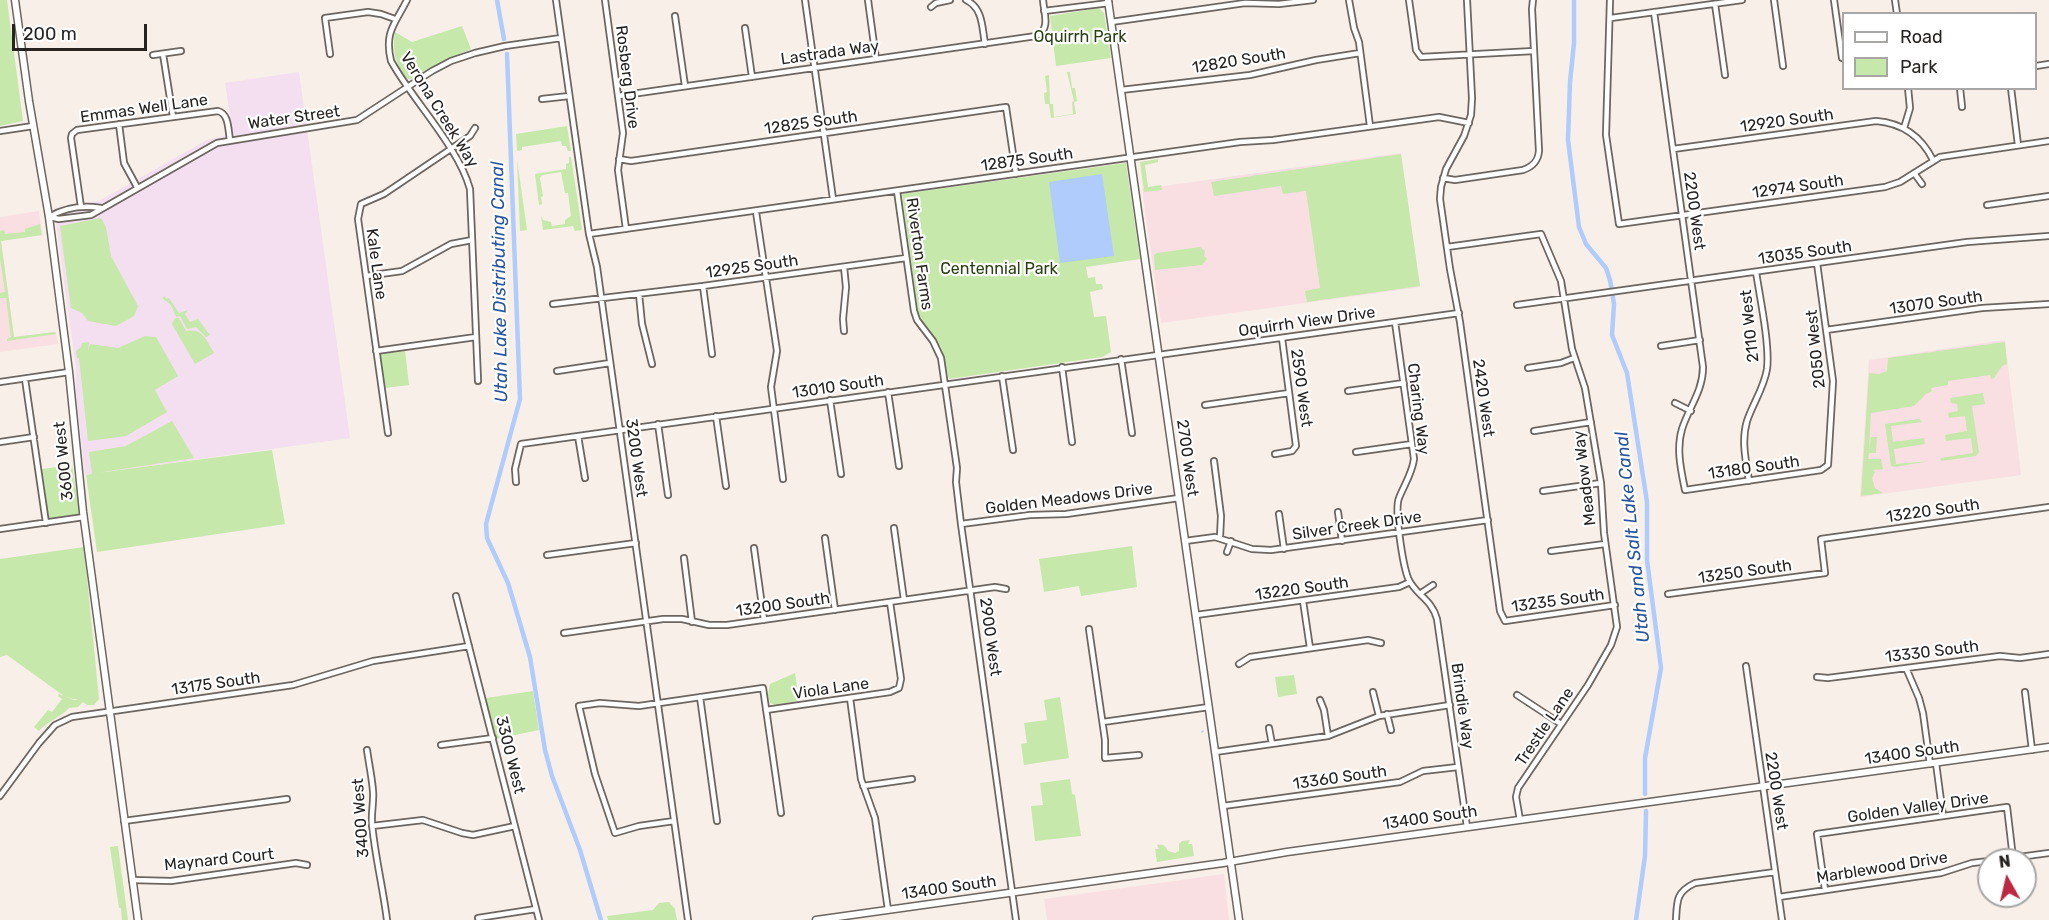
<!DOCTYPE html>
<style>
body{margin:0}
#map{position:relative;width:2049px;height:920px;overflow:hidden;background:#f7efe8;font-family:Rubik,sans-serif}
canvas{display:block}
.legend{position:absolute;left:1842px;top:12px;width:195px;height:78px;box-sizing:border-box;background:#fff;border:2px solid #a8a7a6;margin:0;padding:8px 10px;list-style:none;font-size:18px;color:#262321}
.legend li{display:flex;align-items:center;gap:12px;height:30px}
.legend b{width:30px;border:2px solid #a8a7a6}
.north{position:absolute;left:1977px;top:848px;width:60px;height:60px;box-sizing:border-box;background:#fff;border:2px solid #a8a7a6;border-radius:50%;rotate:352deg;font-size:16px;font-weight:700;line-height:24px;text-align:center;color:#262321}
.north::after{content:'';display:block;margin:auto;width:21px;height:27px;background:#bb2942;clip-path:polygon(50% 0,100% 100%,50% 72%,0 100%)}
.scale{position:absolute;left:12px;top:24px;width:135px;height:27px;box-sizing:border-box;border:3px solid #262321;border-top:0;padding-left:8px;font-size:18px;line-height:21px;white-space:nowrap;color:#262321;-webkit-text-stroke:4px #fff;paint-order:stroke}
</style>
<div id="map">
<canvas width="2049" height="920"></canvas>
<ul class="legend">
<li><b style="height:8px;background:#fff"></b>Road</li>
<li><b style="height:16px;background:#c6e8aa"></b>Park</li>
</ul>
<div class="north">N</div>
<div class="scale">200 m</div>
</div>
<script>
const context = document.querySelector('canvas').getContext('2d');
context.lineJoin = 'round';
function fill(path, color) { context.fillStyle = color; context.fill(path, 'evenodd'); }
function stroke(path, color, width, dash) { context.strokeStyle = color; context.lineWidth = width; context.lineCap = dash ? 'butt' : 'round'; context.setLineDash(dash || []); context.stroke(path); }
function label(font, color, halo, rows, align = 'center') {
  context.font = font + ' Rubik,sans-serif'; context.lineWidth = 4.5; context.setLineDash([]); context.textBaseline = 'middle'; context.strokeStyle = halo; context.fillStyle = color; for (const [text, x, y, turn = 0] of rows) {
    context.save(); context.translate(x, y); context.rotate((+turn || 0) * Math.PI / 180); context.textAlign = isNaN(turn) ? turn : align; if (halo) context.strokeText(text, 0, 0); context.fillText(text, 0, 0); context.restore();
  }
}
fill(new Path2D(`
 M299,72L350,438L85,475L76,394V368L54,208L99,201L207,140L233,134L225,83Z`), '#f3dfef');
fill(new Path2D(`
 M1401,153L1420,287L1161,323L1142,189Z
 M39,211L42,235L1,241L14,337L56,332L58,344L0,352V217Z
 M2005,340L2021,475L1860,497L1869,360Z
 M1224,874L1229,920H1047L1044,899Z`), '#f9dfe2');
fill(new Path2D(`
 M0,0H7L23,121L0,126Z
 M1099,8L1104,13L1111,58L1056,66L1050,16Z
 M462,26L471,49L435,65L413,79H408C395,67 392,50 395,32L412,42Z
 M1067,72H1070L1072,88H1075L1077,101L1074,102L1076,114L1051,118L1049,104H1045L1044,93L1047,92L1045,76L1049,75L1050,104H1053L1054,117L1073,114L1072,102L1074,101Z
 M567,126L571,151H568L566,146H562L561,141L522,147V150L517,151L516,134Z
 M1401,154L1420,286L1307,302L1305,291L1320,288L1306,191L1283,194L1281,186L1214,196L1211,182Z
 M569,157H571L582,230L575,231L573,226L543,230L541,216L543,220L551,222L552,226L565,224V220L571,216L568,193H565L561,172L542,175L540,178L543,196L541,197L542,204L539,205L535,174L566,169V164L569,163Z
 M517,159L527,230L520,231Z
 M1158,159V162L1145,165L1148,187L1161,185L1162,190L1144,192L1140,162Z
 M1126,163L1140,259L1086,267L1088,278L1095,277L1096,284H1102L1103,289L1090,292L1094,317L1106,316L1111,352L1102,357L949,379L941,347L923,324L918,311L902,194Z
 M101,218L106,227L111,256L138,306L134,316L116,326L88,321L82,313L71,308L60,226Z
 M40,224L42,235L1,241L14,337L55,332L56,334L7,341V339L11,337L6,298H0V293L5,292L0,258V231L4,230L5,234L25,232V229Z
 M1200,247L1205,251L1204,256L1207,259L1202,265L1155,270L1154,255L1157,253Z
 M165,296L166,299L169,298L179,313L188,310L185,314L190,322L198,319L210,335L206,337L196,327L187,329L180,316L176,317L171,305L162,298Z
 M175,318H179L186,331C203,328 206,340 214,353L195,364L172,324Z
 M145,336L156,337L178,376L155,390L167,412L126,436L88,441L79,358H77L76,351L81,347L82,343L89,342L88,351L90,344L118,348Z
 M2005,342L2007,364L2002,366L1994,378L1991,379L1990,375L1948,381V385L1931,388L1932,391L1926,394L1914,406L1871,413L1869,451L1871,437H1877L1876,453H1869L1868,459H1881L1883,469L1873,470L1875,472L1872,478L1875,488L1883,493L1861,496L1869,373L1879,374L1887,371L1888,358Z
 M405,351L409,385L385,388L380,354Z
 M1983,393L1985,404L1972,406L1979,452L1976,456L1942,461L1940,459L1941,458L1973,453L1971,438L1946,441L1945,435L1967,431L1965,416L1949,418L1948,413L1958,411L1957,404L1951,403L1950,398Z
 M1919,419L1922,422L1891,426L1893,442L1924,438L1925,444L1894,449L1896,464L1930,461L1895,467L1891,466L1885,424Z
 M172,421L194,458L97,473L272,450L285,524L97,552L86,475L92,474L89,452L126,446Z
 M72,465L80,514L49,519L42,469Z
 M1132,546L1137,587L1081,596L1079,586L1044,592L1039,559Z
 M84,547L99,699L94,705H87L83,702L78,707L69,708C61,717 48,721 39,731L34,727L48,710L52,712L62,699L58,696L59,694L74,700L79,699H73L64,696L7,655L0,657V559Z
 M795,673L799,701L775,705L770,703L768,695L770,684Z
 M1294,675L1297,694L1278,697L1275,677Z
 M533,691L539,730L496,739L486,698Z
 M1060,697L1069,758L1024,765L1021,744L1027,743L1024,723L1047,720L1044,700Z
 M1070,779L1072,794L1075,795L1081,836L1035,841L1031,806L1043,805L1040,783Z
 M1190,840L1188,844H1192L1194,856L1157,862L1155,849H1159L1157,845C1163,844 1165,845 1168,851L1175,853L1179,851V844L1182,841Z
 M118,846L128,920H122L121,908H119L110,847Z
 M669,902L675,909L677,920H608L607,916L653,910L659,903Z`), '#c6e8aa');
fill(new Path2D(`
 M1102,174L1114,256L1060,263L1049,182Z`), '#afccfd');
stroke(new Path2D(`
 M405,63L406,64
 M1202,732L1203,731`), '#afccfd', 1.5);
stroke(new Path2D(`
 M497,0L504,39
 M1574,0V43L1570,82L1568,140L1579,227L1586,244L1606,268L1610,280L1614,304L1612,335L1627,373L1647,502V560L1661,668L1645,758V794
 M507,54L520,399L486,524L487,538L508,583L530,657L545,750L552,776L580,850L601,920
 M1636,920L1645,856L1646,811`), '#afccfd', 4.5);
const street = new Path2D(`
 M407,0C395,24 384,32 391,61C413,101 458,146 470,189L478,381
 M556,0L589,234L597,267L602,303L688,920
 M605,0L623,133L618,170L626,229
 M805,0L833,199
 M868,0L876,59
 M966,0C983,8 982,27 985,44
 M1349,0L1354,28L1359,42L1370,126
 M1409,0L1416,50L1421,57L1534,51
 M1467,0L1472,98L1471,115L1464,136L1446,169L1441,187L1440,199L1450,269L1460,322L1500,611L1505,621L1615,605
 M1610,0L1606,135L1619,224L1885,187L1900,182L1940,157L2049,141
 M1774,0L1783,66
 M1834,0L1842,58
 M1895,0L1897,14
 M1715,4L1725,75
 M931,7L936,3L950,0
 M1044,11L1109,3
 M1654,12L1703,367C1703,391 1689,407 1682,429C1676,449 1681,470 1685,490L1821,470L1828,465L1833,381L1817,263
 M675,16L685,86
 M1611,18L1742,0
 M1111,22L1245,3L1279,4L1313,0
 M745,28L752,77
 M163,54L173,117
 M330,54L325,18L368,12L381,14L395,19
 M153,55L181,51
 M2036,66L2049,64
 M1960,88L1962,107
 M2011,88L2018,145
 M1121,90L1250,75L1316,60L1360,53
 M618,96L1036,36C1051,30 1044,13 1043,0
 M542,99L569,96
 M119,124L124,163L137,187
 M1904,128L1910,108L1908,88
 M0,131L33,126
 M1673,149L1876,121C1902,123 1921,136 1933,160
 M619,159L631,161L1006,107L1016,174
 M1914,173L1922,184
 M1443,178L1455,180L1523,170C1532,167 1538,162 1539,151L1532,9L1533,0
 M897,191L914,311L917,320L933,341L941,358L957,468L956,482L961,524L1016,920
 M1987,205L2049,196
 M81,207L71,138L72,134L77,130L218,111C229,114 228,129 230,140
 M756,212L777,351L771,387L783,479
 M49,217L59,219L91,215L217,143L357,120L432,71L451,61L475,53L505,46L561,38
 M49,217C64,208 83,205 101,208
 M589,234L1240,142L1273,140L1439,117L1469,123
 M1447,247L1541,234L1561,281L1572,349L1585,388L1601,483L1604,533L1617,627L1611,645L1588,685L1518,788L1516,797L1520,820
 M844,267L846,287L843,319L844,331
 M366,276L402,271L451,244L472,240
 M703,286L712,354
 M639,294L642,324L652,364
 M553,304L703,286L906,258
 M1517,305L1967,242L2049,236
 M1395,322L1414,459C1412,474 1404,485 1399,498C1394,510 1403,565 1408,578C1415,595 1432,599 1437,619L1467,827
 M1826,330L1982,308L2049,304
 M1661,346L1700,340
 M376,351L476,337
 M1121,359L1132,433
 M1062,367L1072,442
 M1528,368L1561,363L1574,358
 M557,371L610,363
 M1002,376L1013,450
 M25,379L46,523
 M0,382L69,372
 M1348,391L1404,383
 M888,392L899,466
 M830,400L841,474
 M1675,403L1691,411
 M1205,405L1289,393
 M716,416L726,486
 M658,424L668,495
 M1534,431L1591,422
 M388,433L358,219L361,204L384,194L470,136L475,128
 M578,436L585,478
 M0,442L34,437
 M1356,452L1412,444
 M1275,454L1292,451L1296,446L1282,338
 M1214,461L1221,516L1220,537
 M1749,481C1746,461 1741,441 1747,421C1753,403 1764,388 1767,369C1770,345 1760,298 1756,272
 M516,482L515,469L521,444L1459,313
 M1543,491L1601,483
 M1338,512L1342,541
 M1279,514L1284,549
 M961,524L1030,515L1066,514L1179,498
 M894,528L904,600
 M0,529L84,517
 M825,538L835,610
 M1185,541L1215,537L1252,549L1271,550L1488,520
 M754,548L764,620
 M1551,551L1605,544
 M1227,552L1231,541
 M547,555L636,543
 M684,558L692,622
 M1421,593L1433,585
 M1668,594L1825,573L1821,539L2049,507
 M456,596L539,920
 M1303,601L1310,648
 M1196,615L1399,587L1410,582
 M1089,629L1105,740V758L1139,755
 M564,633L663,619H682L709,625H727L995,587L1006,589
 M1239,664L1250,657L1368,640L1381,643
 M1746,666L1782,920
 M1906,668L1919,698L1923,713L1930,764
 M1817,677L1828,678L2000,656L2020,658L2049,654
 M1373,692L1379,716
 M2025,692L2032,750
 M1517,695L1561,724
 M700,697L717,821
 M850,698L861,779L875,818L888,910
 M1320,700L1324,710L1328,736
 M766,710L890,692L899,688L901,679L890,602
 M1387,714L1391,730
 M1103,722L1209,707
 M1269,728L1272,744
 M441,745L493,738
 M367,750C369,764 372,778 373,791C374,802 371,813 372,824C375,856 383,888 387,920
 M1215,752L1328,736L1379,716L1450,705
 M1936,763L1943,816
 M863,786L912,779
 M0,796L39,743L55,725L72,717L293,685L373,661L469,646
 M1223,806L1400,782L1423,771L1458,767
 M124,821L287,799
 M674,821L639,826L615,833L595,774L579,706L600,703L639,706L763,688L781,813
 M372,826L423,820L462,833L473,835L515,826
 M1997,860L2049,853
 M132,880L171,881L296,863L307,865
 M1825,890L1817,834L2007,807L2013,858
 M1779,897L1941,873L1972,863L1989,861
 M478,918L536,909
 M1676,920C1677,901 1676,892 1695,883L1775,872`);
const secondary = new Path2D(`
 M15,0L29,101L49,217L69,372L83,512L138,920
 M1108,0L1239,920
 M816,920L1223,863L1287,852L2049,747`);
stroke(street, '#6c6560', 8);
stroke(secondary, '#6c6560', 9);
stroke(street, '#fff', 4.5);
stroke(secondary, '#fff', 6);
label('16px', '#293f11', '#fff', [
 ["Oquirrh Park",1080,37],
 ["Centennial Park",999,269]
]);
label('16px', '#262321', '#fff', [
 ["Lastrada Way",830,53,-8],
 ["12820 South",1239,61,-9],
 ["Rosberg Drive",627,77,83],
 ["Emmas Well Lane",144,109,-8],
 ["Verona Creek Way",439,110,58],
 ["Water Street",294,118,-8],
 ["12920 South",1787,121,-8],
 ["12825 South",811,123,-8],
 ["12875 South",1027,160,-8],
 ["12974 South",1798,187,-8],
 ["2200 West",1694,211,82],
 ["13035 South",1805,253,-8],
 ["Riverton Farms",919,254,82],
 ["Kale Lane",376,264,82],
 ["12925 South",752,267,-8],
 ["13070 South",1936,303,-8],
 ["Oquirrh View Drive",1307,322,-8],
 ["2110 West",1750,326,-96],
 ["2050 West",1816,349,-96],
 ["13010 South",838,387,-8],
 ["2590 West",1301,388,82],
 ["2420 West",1483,398,82],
 ["Charing Way",1418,409,83],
 ["3200 West",636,458,82],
 ["2700 West",1187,458,82],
 ["3600 West",64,461,-96],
 ["13180 South",1754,468,-8],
 ["Meadow Way",1585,478,-97],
 ["Golden Meadows Drive",1069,499,-7],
 ["13220 South",1933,511,-8],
 ["Silver Creek Drive",1357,526,-8],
 ["13250 South",1745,572,-8],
 ["13220 South",1302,589,-8],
 ["13235 South",1558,601,-8],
 ["13200 South",783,605,-8],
 ["2900 West",990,637,82],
 ["13330 South",1932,652,-7],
 ["13175 South",216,684,-8],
 ["Viola Lane",831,689,-8],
 ["Brindie Way",1462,706,82],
 ["Trestle Lane",1545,727,-56],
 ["13400 South",1912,753,-8],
 ["3300 West",510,755,76],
 ["13360 South",1340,778,-8],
 ["2200 West",1776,791,81],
 ["Golden Valley Drive",1918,808,-8],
 ["3400 West",361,818,-94],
 ["13400 South",1430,818,-8],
 ["Maynard Court",219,860,-6],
 ["Marblewood Drive",1882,868,-9],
 ["13400 South",949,888,-8]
]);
label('italic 18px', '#2c549c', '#fff', [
 ["Utah Lake Distributing Canal",500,282,-91],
 ["Utah and Salt Lake Canal",1633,537,-96]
]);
</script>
